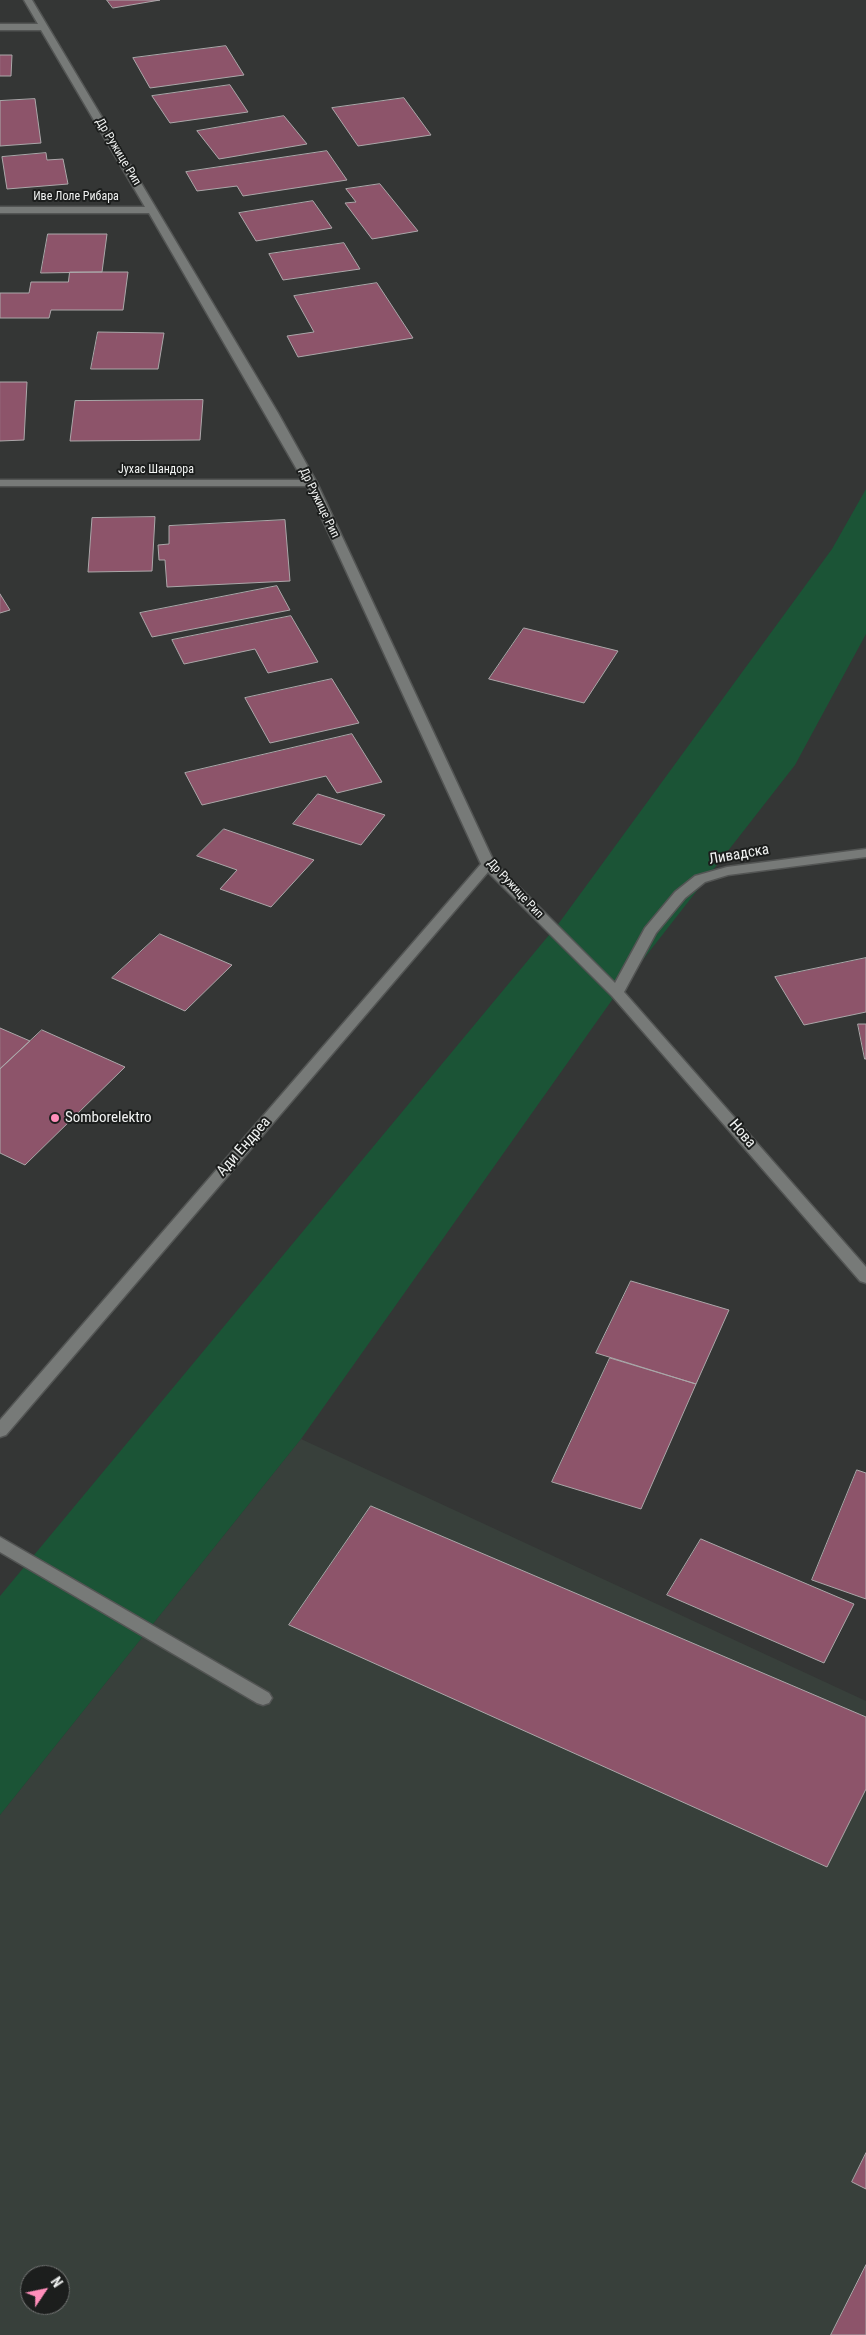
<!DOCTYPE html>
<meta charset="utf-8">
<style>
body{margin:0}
#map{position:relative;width:866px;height:2335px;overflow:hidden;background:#343635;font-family:"Roboto Condensed",sans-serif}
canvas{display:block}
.north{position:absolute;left:20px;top:2265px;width:50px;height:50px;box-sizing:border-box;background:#1c1e1d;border:1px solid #717372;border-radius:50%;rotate:56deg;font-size:14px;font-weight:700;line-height:20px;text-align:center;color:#f1f3f2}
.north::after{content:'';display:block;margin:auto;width:18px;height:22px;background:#ff8eba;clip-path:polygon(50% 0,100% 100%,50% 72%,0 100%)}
</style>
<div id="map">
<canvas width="866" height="2335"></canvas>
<div class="north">N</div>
</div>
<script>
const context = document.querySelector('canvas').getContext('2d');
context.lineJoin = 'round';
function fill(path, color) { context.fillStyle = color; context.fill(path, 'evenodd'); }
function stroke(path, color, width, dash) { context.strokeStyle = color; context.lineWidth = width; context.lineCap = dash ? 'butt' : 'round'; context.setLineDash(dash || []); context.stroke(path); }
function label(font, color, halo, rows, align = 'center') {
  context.font = font + ' "Roboto Condensed",sans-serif'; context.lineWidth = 4; context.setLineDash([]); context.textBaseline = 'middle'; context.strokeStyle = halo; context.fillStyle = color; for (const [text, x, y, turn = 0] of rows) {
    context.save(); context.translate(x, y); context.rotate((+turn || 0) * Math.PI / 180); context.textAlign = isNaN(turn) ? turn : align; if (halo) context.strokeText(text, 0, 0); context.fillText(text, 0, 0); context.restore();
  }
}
fill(new Path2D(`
 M301,1439L866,1701V2335H0V1815ZM30,2275H60V2305H30Z`), '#38403b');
fill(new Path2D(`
 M866,489V634L795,765L617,993L301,1439L0,1815V1596L559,923L832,549Z`), '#1b5436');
const building = new Path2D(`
 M107,0H160L113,8Z
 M226,46L244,75L150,88L133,58Z
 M0,55H12L11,76H0Z
 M230,85L248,112L170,123L152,96Z
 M404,98L431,135L358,146L332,108Z
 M35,99L41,143L0,146V101Z
 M284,116L307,144L219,159L197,131Z
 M327,151L347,180L243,196L237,186L197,191L186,172Z
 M46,153L47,160L63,159L68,184L7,189L2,157Z
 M380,184L418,231L372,239L345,203L356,202L346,189Z
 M313,201L332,228L256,241L239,213Z
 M48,234H107L102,272L41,273Z
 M344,243L360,269L283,280L269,254Z
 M70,272H128L123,310H51L49,318H0V293H29L31,282H68Z
 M377,283L413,338L298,357L287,336L314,332L294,296Z
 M98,332L164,333L158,369H91Z
 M0,382H27L24,440L0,441Z
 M203,400L200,440L70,441L75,401Z
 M155,517L152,571L88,572L92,518Z
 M285,520L290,581L167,587L165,560H159L158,545L169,544V526Z
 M277,586L290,610L152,637L140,613Z
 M0,594L10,610L0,613Z
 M291,616L318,662L268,673L255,649L184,664L172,640Z
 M524,628L618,651L584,703L489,679Z
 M332,679L359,723L270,743L245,698Z
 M352,734L382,782L337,793L326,776L202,805L185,773Z
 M318,794L385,815L361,845L293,824Z
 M224,829L314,860L271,907L220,889L237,870L197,856Z
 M160,934L232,965L185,1011L112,978Z
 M866,958V1012L804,1025L775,977Z
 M858,1024H866V1059H865Z
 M0,1028L30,1041L0,1069Z
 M42,1030L125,1067L25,1165L0,1153V1069Z
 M631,1281L729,1310L696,1384L596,1353Z
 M610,1358L696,1384L641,1509L552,1482Z
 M857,1470L866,1473V1599L812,1580Z
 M371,1506L866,1717V1789L827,1867L289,1625Z
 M701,1539L854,1604L824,1663L667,1595Z
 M866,2153V2189L852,2182Z
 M866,2265V2335H831Z`);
fill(building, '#8d546a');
stroke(building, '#aba7a9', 1);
const minor = new Path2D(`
 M24,0H32L278,413L317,483L494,862L615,983L645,928L675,892L695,876L727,867L866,849V857L728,875L705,882L685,898L656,933L624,992L866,1267V1283L860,1281L612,996L488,872L6,1435L0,1437V1420L481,864L307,486H0V480H303L149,213H0V207H145L41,30H0V24H38Z
 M0,1537L269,1693L272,1698L269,1703L263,1705L257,1703L0,1552Z`);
stroke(minor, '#535554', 3);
fill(minor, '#777a78');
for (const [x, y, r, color] of [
 [55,1118,5,"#ff8eba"]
]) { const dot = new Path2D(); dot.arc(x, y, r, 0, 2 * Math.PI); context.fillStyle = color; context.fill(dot); stroke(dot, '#1c1e1d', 2); }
label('12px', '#f1f3f2', '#1c1e1d', [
 ["Др Ружице Рип",118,152,59],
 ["Иве Лоле Рибара",76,197],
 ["Јухас Шандора",156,470],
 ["Др Ружице Рип",319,503,64],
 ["Др Ружице Рип",515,889,47]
]);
label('15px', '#f1f3f2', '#1c1e1d', [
 ["Ливадска",739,855,-10],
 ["Нова",742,1134,49],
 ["Ади Ендреа",244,1147,-49]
]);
label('15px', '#f1f3f2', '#1c1e1d', [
 ["Somborelektro",65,1118]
], 'left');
</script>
